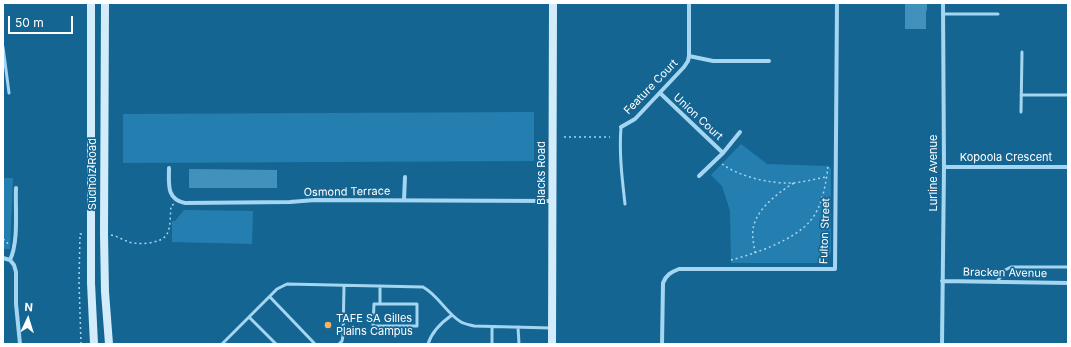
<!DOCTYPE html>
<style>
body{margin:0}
#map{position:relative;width:1071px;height:347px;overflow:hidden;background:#156593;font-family:Inter,sans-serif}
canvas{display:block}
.frame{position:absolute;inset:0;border:4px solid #fff;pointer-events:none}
.north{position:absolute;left:8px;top:299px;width:40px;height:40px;-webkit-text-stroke:3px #156593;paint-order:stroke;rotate:4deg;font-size:11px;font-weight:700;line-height:16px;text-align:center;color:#fff}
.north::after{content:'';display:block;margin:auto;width:14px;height:18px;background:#fff;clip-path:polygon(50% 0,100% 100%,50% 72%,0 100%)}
.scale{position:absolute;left:8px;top:16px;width:65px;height:18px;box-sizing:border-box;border:2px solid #fff;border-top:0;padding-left:5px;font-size:12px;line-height:14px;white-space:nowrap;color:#fff;-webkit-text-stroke:3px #156593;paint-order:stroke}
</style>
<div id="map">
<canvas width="1071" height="347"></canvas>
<div class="frame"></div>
<div class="north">N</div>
<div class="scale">50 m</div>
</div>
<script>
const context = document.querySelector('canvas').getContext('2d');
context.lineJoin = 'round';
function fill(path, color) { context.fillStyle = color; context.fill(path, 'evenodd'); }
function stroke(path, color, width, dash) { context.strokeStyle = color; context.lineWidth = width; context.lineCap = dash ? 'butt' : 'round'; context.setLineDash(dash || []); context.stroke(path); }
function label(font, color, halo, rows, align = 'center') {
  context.font = font + ' Inter,sans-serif'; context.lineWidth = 3.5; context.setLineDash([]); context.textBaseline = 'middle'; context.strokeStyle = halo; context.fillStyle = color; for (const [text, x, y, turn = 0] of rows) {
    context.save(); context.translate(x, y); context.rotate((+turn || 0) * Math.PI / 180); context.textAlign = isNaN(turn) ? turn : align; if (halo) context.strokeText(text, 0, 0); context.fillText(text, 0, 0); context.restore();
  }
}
fill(new Path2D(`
 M534,112V161L123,163V114Z
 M741,144L767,164L828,166L831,168V252L827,259L819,263H731L730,211L722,186L711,175Z
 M3,178H13L10,249H3Z
 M184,210L253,211L252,244L172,242V221H175Z`), '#247fb0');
fill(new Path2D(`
 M905,3H927V10L926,11V29H905Z
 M189,169L277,170V188H189Z`), '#4291bd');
stroke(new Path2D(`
 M564,137H610
 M722,164C740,177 771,184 793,183C804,182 815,179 826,177
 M111,235C117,236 123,240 129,242C138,245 162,244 167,234C171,227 170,215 171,206L174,204
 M3,239L6,241L8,244
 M755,253C754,244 751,234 754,225C758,208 780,191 794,183
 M731,260C754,254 795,240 810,221C822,208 826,184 828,166
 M81,344L79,282L80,234H84`), '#a4d6f1', 1.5, [2, 3]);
stroke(new Path2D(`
 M943,14H998
 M3,47L9,93
 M1021,95H1068
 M1021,112L1022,52
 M621,127C619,153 622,178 625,204
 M997,282L1005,270L1011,267H1068
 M270,297L315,344
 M374,304H417V326H373Z
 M380,304V286
 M249,317L276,344
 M492,327V344
 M518,327L519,344
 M222,344L277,289L287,284L423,287C439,296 446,313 461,322C465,324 470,325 474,326L551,328
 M339,344L342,341L343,336L344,286
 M428,344C432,331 442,322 452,315`), '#a4d6f1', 3);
stroke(new Path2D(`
 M689,56L713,61H769
 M660,93L723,153
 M621,127L635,119L684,67L688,61L689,56V3
 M944,167H1068
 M169,168C169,184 166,199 185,203L290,202L315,200L552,201
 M699,176L723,153L740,132
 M404,200L405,177
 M3,258L10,260
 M10,260L14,265L16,272V304L20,344
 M10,260C19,241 15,209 16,188
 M942,281L1068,283
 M662,344L663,283C666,275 671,272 679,269H835L837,3
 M942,344L944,167L943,3`), '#a4d6f1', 4);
stroke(new Path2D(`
 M91,3V283L94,344
 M105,3L104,234L105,292L109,344
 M552,344L553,3`), '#d3ecfc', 8);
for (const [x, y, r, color] of [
 [328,325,4,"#ffb464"]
]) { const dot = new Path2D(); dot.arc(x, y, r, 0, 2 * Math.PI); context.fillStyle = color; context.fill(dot); stroke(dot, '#156593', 1.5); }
label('11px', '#fff', '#156593', [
 ["Feature Court",651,87,-46],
 ["Union Court",698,117,43],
 ["Kopoola Crescent",1006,158],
 ["Blacks Road",542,173,-90],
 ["Lurline Avenue",934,173,-90],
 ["Sudholz Road",93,174,-90],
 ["Osmond Terrace",347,192,-1],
 ["Fulton Street",825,231,-88],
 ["Bracken Avenue",1005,273,1]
]);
label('11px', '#fff', '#156593', [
 ["TAFE SA Gilles",336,319],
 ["Plains Campus",336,332]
], 'left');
</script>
